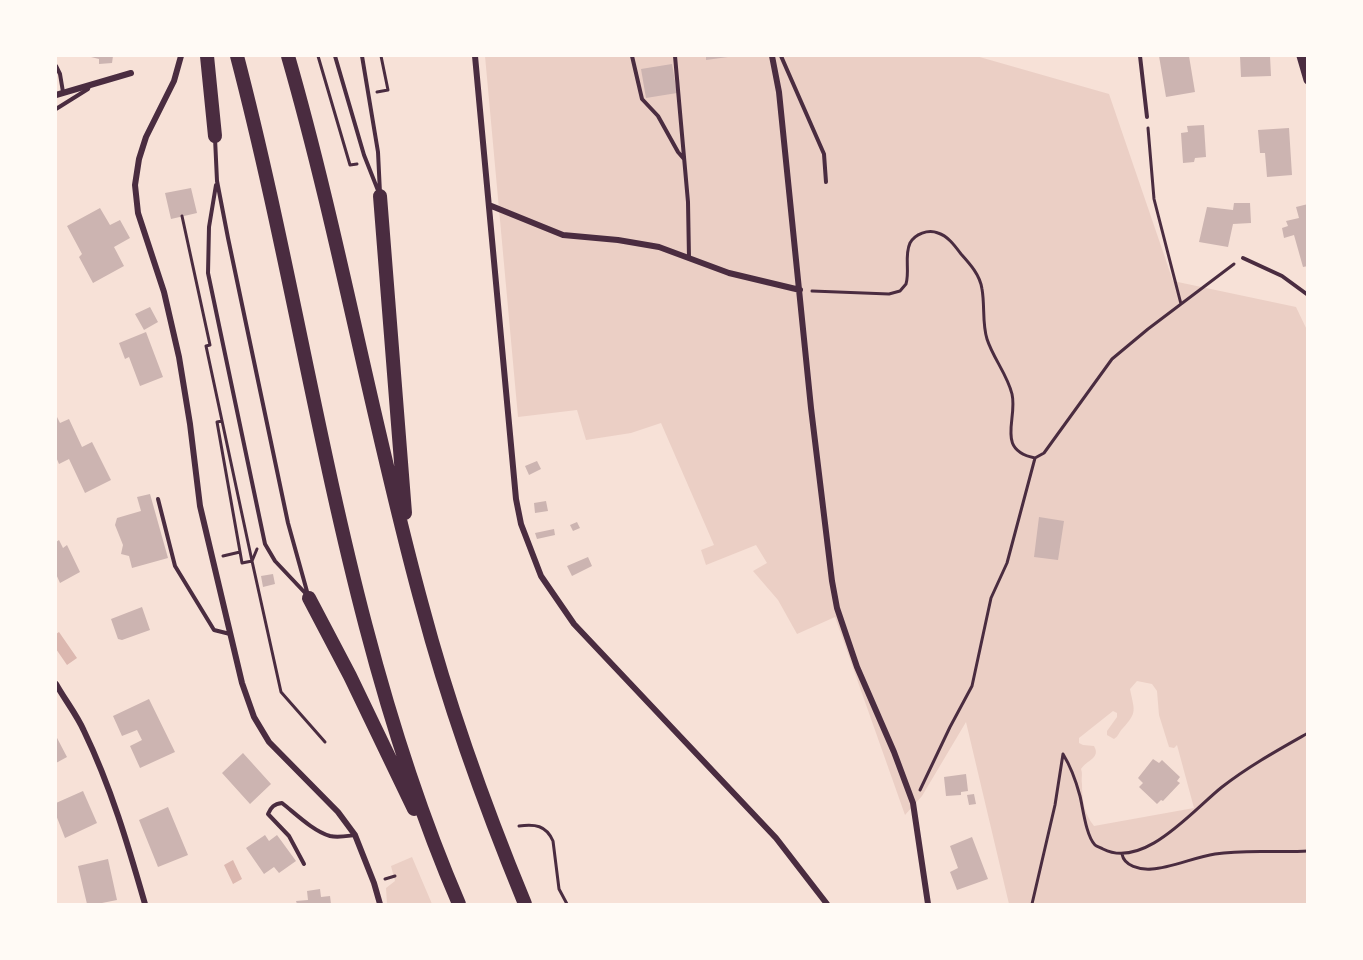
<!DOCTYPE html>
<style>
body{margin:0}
#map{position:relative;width:1363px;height:960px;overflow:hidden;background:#f7e1d7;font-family:"Crimson Pro",serif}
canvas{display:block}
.frame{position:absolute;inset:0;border:57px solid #fffaf5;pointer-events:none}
</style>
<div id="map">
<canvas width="1363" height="960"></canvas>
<div class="frame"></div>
</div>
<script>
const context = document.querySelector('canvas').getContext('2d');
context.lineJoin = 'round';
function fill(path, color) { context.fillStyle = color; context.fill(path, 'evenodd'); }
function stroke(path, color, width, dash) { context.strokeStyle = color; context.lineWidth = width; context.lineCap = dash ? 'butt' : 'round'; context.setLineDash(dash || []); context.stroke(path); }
fill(new Path2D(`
 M485,56H976L1109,94L1173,281L1296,307L1307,330V904H1009L966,722L922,796L905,815L835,617L797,634L778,600L753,571L767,563L756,545L706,565L701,550L714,545L661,423L631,433L586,440L577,410L518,417ZM1137,681L1152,684L1157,691L1159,715L1169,747L1174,748L1177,745L1194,808L1094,826C1084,814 1082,799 1082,784C1081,778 1083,775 1081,769C1087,760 1101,758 1094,746L1083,745L1079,743V738L1113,711L1117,713V717L1107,731V735L1114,739C1119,736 1118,733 1123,728C1138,712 1134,710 1130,689Z
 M412,857L432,904H387L386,888L395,881L391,866Z`), '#ebcfc5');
fill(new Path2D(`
 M59,632L77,658L67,665L56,649V634Z
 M233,860L242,879L233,884L224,865Z`), '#dcb8b0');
fill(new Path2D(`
 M87,56H113L112,63L99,64V59Z
 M706,56H728V57L706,60Z
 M1159,56H1189L1195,92L1166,97Z
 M1240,56H1270L1271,76L1241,77Z
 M672,64L677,93L646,98L641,69Z
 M1204,125L1206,157L1195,158L1194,162L1183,163L1181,133L1188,132L1187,126Z
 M1289,128L1292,175L1267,177L1265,153H1260L1258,130Z
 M191,188L197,213L171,219L165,193Z
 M1234,203H1250L1251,223L1233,224L1228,247L1199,242L1207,207L1233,210Z
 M1308,204V266L1303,267L1294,235L1284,238L1282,228L1288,226L1286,221L1299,218L1296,207Z
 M100,208L110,225L120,220L130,238L114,247L124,266L93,283L79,257L82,254L67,226Z
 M150,307L158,322L144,330L135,314Z
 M146,332L163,377L140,386L129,357L125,359L119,343Z
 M56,415L60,423L69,419L82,447L92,442L111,480L85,493L69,459L59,464L56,457Z
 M537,461L541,469L529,475L525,466Z
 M150,494L168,558L132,568L129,556L121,554L123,545L115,525L117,518L141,511L137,497Z
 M546,501L548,511L535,513L534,503Z
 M1039,517L1064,521L1058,560L1034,557Z
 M577,522L580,528L573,531L570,525Z
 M554,529L555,535L537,539L535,533Z
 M59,540L63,548L67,545L80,572L60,583L56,574V542Z
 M588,557L592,566L572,576L567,566Z
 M273,574L275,584L263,587L261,576Z
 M142,607L150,630L122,640L118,639L111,619Z
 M149,699L175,752L140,768L130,746L142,740L137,730L122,736L113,716Z
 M56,736L67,757L56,763Z
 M243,753L271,784L250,804L222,773Z
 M1153,759L1159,763L1162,760L1180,777L1177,781L1180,783L1163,801L1161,800L1157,804L1139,787L1143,783L1138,778Z
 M966,774L968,791L961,792V795L946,796L944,777Z
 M83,791L97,823L65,838L56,815V803Z
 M974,794L976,804L969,805L967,795Z
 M168,807L188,855L158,867L139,820Z
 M265,835L269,841L277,835L296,861L279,873L274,867L264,874L246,848Z
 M972,837L988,879L957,890L950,872L958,868L950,846Z
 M108,859L117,900L97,904H87L78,866Z
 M320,889L321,897L330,896L331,904H297L296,901L308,900L307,891Z`), '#ccb4b1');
stroke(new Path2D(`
 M318,56L350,165L357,164
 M377,92L388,90L381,56
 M1148,128L1154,199L1181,304
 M182,216L210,345L206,346L252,561L257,549
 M812,291L889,294L900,291L906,284C910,271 904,256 910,243C915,234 928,229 938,233C948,236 955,246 961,254C970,264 980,275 982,289C985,306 982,323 987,339C993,358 1007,374 1012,394C1018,419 995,450 1035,458
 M222,421L217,422L242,563L252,561L281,692L325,742
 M223,556L240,552
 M920,790L950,727L972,686L991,598L1007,563L1035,458L1044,453L1112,359L1148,329L1234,264
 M519,826C535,824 546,825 553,841L559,889L567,904
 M1122,854C1124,866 1140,870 1152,869C1171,868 1195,857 1215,854C1246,849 1276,853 1308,851
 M385,879L395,876
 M1032,904L1055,805L1063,754C1071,767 1076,781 1080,796C1083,808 1086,836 1095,845C1097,847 1100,847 1103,849C1144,870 1193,810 1222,787C1249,766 1278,750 1308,733`), '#4a2c40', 3);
stroke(new Path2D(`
 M335,56L364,155L379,193
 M362,56L378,152L380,193
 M632,56L642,99L658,116L678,152L684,159
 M675,56L688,202L689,258
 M781,56L824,154L826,182
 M1140,56L1147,117
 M56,66L60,74L63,92
 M56,109L88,89L89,86
 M215,138L217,181L228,238L288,523L308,595
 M216,185L209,227L208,273L265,544L275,561L308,596
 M1243,258L1282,276L1308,295
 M158,499L175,566L214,630L230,634
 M304,864L289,836L268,814C271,807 274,804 282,803C296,814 313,831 330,836C338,838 347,836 355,835`), '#4a2c40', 4);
stroke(new Path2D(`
 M181,56L174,81L146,137L139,159L135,185L138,213L164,292L179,357L190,424L200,506L242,683L254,717L269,742L338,812L355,835L374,883L380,904
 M475,56L516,499L521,524L541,576L574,624L776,838L827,904
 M772,56L779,92L811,408L832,581L837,608L857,667L894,752L913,803L928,904
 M56,95L131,73
 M489,205L563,235L618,240L659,247L729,273L800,290
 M56,684C65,700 77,715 84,731C111,787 128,845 145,904`), '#4a2c40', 6);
stroke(new Path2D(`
 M1301,56L1308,80`), '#4a2c40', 9);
stroke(new Path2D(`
 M207,56L215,136
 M237,56C311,339 342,633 459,904
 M288,56C340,237 372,423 422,605C449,707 485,807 525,904
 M380,196L405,513
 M309,598L350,676L414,809`), '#4a2c40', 14);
</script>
